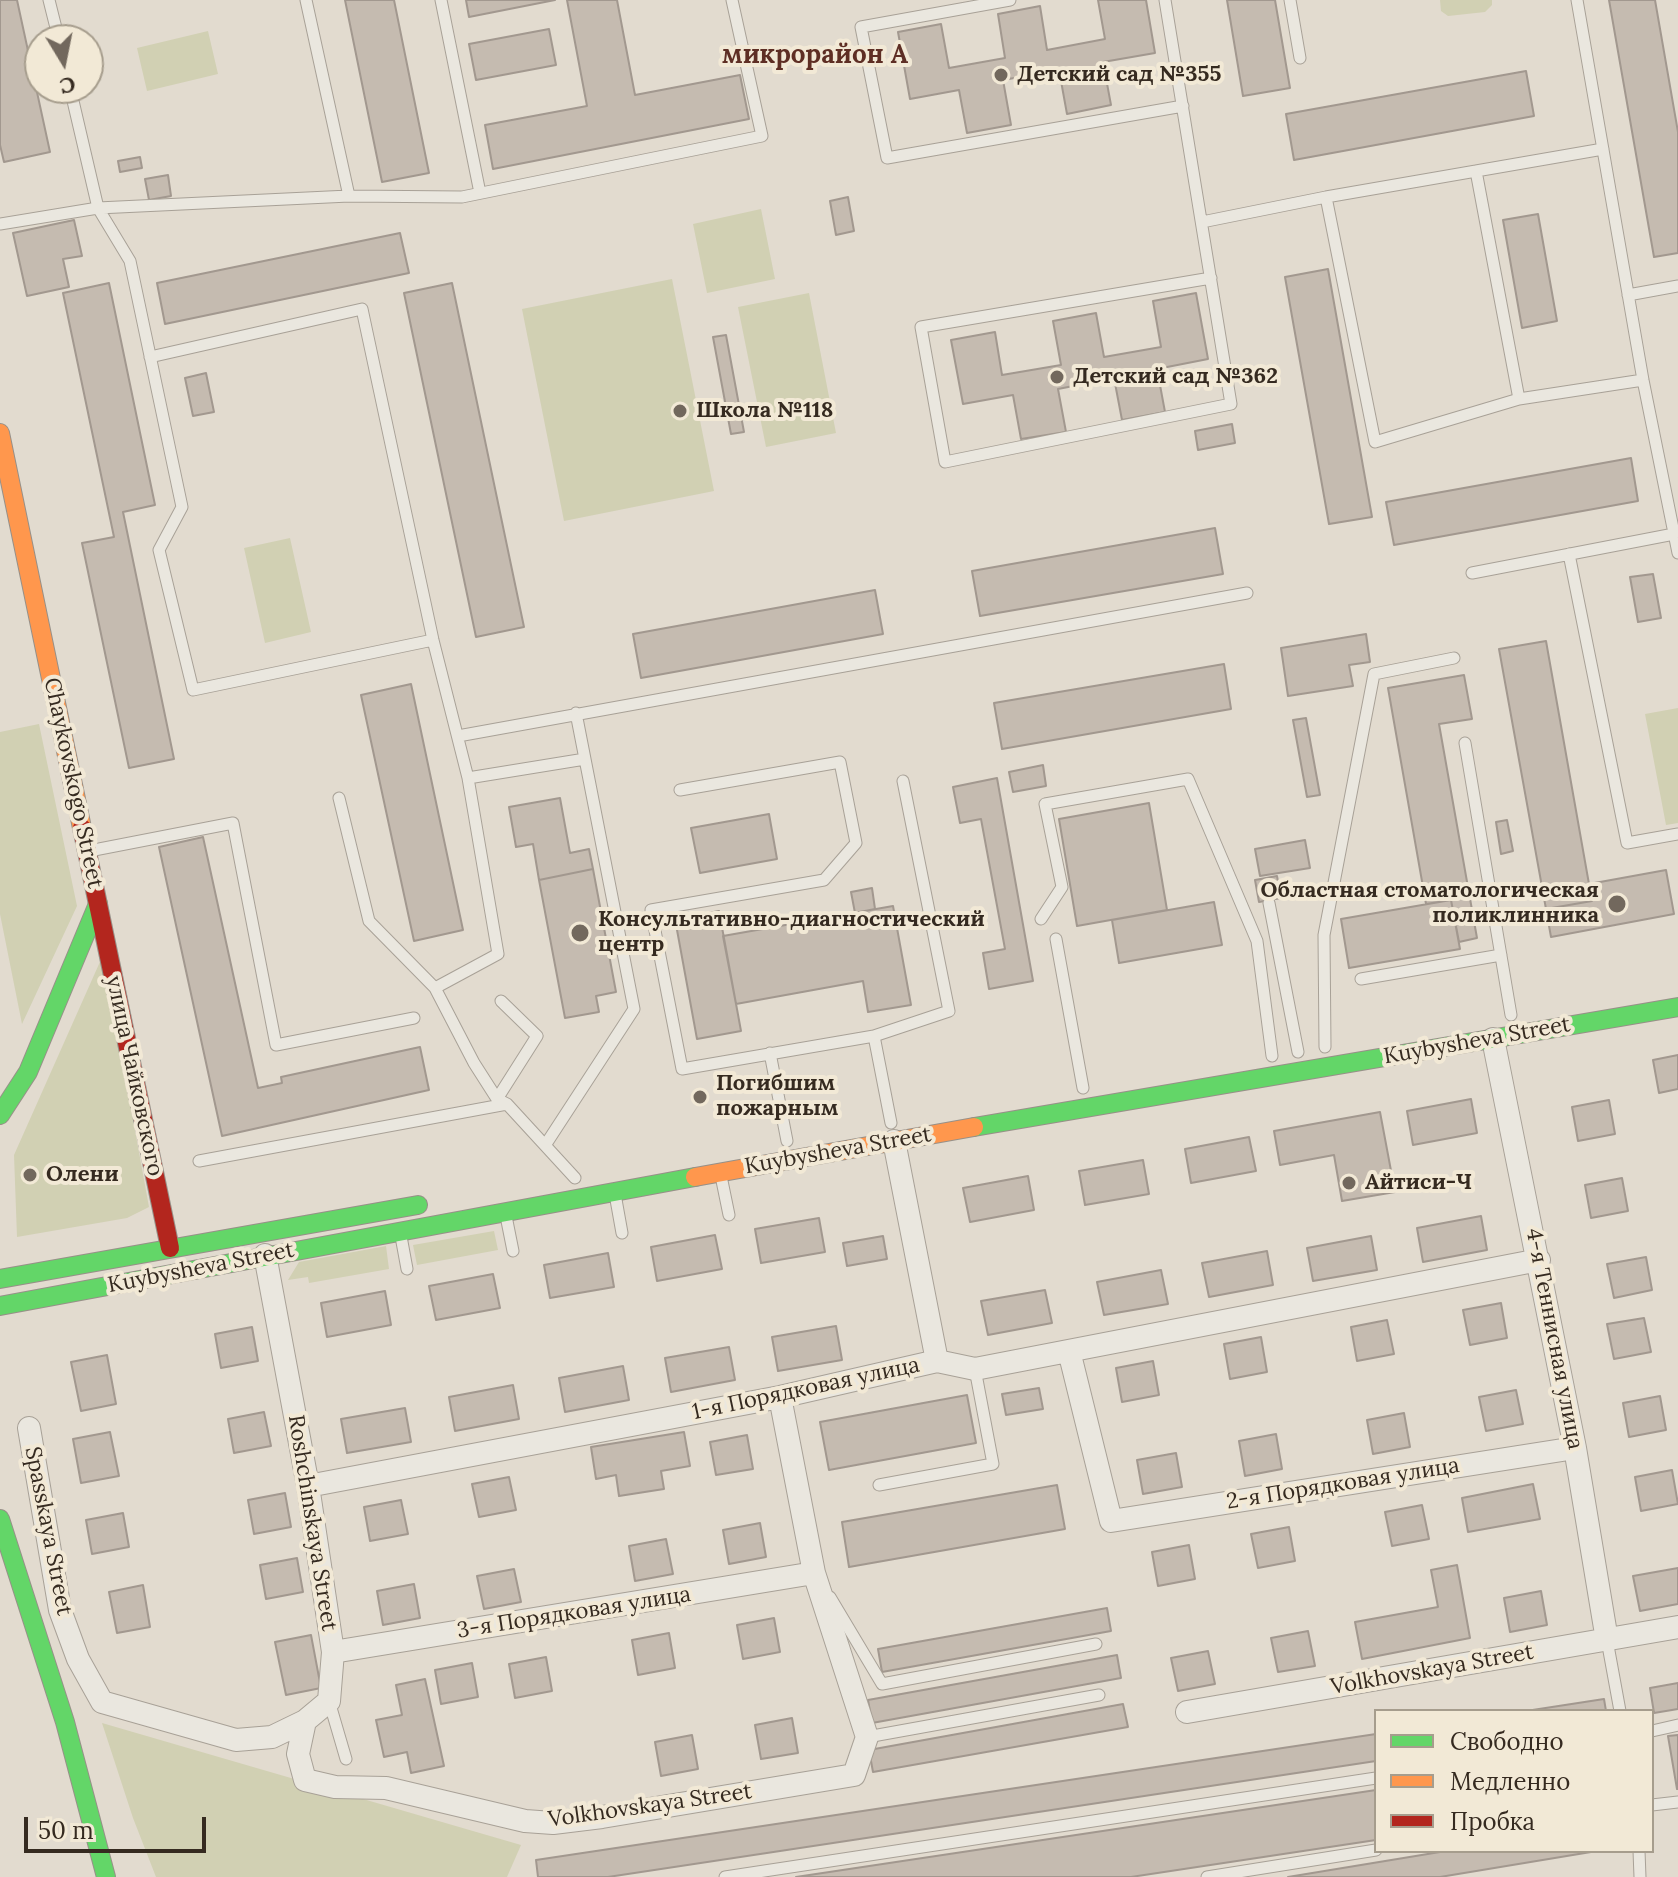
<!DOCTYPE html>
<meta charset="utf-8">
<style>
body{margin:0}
#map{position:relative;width:1678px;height:1877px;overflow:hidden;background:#e2dbcf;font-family:Lora,serif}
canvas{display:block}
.legend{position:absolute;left:1374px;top:1709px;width:280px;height:144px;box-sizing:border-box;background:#f2e9d6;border:2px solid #a69d8d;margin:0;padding:10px 14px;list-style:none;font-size:24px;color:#352a20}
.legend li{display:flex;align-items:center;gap:16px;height:40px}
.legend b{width:40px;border:2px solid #a69d8d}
.north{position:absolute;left:24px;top:24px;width:80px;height:80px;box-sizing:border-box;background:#f2e9d6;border:2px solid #a69d8d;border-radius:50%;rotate:170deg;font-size:22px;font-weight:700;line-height:32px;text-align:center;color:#352a20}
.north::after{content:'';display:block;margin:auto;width:28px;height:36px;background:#72685d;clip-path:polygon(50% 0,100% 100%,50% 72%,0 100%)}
.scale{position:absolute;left:24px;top:1817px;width:182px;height:36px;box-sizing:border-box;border:4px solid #352a20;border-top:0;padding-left:10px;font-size:24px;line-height:28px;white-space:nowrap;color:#352a20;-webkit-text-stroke:6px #f2e9d6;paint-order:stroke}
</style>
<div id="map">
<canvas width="1678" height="1877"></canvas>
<ul class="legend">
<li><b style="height:10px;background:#63d668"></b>Свободно</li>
<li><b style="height:10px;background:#ff974d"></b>Медленно</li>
<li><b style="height:10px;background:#b3261e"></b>Пробка</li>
</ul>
<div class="north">С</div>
<div class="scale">50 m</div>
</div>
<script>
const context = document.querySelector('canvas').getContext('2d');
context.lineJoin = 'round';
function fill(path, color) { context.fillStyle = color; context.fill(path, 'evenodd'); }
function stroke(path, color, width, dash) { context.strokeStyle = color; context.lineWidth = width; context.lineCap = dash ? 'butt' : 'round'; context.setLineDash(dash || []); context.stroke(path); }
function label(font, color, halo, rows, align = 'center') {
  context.font = font + ' Lora,serif'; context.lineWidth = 8; context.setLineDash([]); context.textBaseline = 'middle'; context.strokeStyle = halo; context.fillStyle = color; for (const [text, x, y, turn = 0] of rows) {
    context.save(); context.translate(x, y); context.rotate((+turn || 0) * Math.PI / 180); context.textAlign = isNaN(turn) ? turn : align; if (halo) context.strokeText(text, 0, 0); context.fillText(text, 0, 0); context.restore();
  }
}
fill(new Path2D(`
 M1440,0H1492V5L1485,12L1448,16L1441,11Z
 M208,31L218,74L147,91L137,48Z
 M761,209L775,279L707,293L693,224Z
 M672,279L714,491L564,521L522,309Z
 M809,293L836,433L766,447L738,307Z
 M290,538L311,632L265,643L244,548Z
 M1678,708V823L1666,825L1645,714Z
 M39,724L77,906L22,1024L0,914V732Z
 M103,955L149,1207L127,1218L17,1237L14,1155Z
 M494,1231L498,1250L417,1265L413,1245Z
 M386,1246L389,1269L309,1283L308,1277L288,1280L299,1262Z
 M102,1723L521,1845L507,1877H156L133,1818Z`), '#d1d0b3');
const building = new Path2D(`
 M0,0H17L50,152L4,162L0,145Z
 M345,0H394L429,173L382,182Z
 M466,0H555L469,17Z
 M567,0H617L635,95L740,75L749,119L493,169L485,125L587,106Z
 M1098,0H1146L1155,53L1103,62L1111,105L1067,114L1059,70L1003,80L1011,125L967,133L959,90L910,99L898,32L941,24L949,68L1005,58L998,14L1040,6L1047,50L1105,39Z
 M1227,0H1275L1290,88L1243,96Z
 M1609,0H1655L1678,132V253L1654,257Z
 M549,29L556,65L476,80L469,44Z
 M1526,71L1534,116L1294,160L1286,114Z
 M140,157L142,168L120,172L118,161Z
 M168,175L171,196L149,200L145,179Z
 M848,197L854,231L836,235L830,201Z
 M1538,214L1557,321L1522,328L1503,220Z
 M74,220L82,256L63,259L69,287L27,296L13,233Z
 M400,233L409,273L165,324L157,283Z
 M1328,269L1372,517L1329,524L1285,277Z
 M109,283L155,505L123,512L174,759L129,768L82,543L114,537L63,293Z
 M452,283L524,627L476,637L404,293Z
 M1196,293L1208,359L1157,369L1165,412L1122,420L1114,378L1058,389L1066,432L1021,439L1013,395L963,404L951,340L995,332L1002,375L1061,365L1053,321L1096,313L1104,357L1161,347L1153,301Z
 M726,335L744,432L731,434L713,337Z
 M206,373L214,412L193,416L185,378Z
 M1232,424L1235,443L1198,450L1195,431Z
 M1631,458L1638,501L1394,545L1386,502Z
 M1215,528L1223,574L980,616L972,571Z
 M1653,574L1661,618L1638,622L1630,577Z
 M875,590L883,634L641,678L633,634Z
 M1366,634L1370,662L1349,665L1353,686L1288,696L1281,648Z
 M1546,641L1592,901L1546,909L1499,649Z
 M1224,664L1231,709L1002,749L994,703Z
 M1464,675L1472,719L1439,724L1477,938L1459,942L1451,900L1426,904L1388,688Z
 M411,684L463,930L414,941L361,695Z
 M1306,718L1320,795L1307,797L1293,720Z
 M1043,765L1046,786L1013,792L1009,772Z
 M997,778L1033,981L989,989L983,953L1005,949L981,819L960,823L953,787Z
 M560,798L570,853L589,849L593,869L539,880L533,844L516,847L509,807Z
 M1149,803L1167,910L1077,926L1059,819Z
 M769,814L777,859L700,873L691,828Z
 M1507,820L1513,851L1501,854L1496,822Z
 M203,837L258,1088L282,1083L281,1077L420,1047L429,1090L222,1136L159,847Z
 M1305,840L1310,868L1260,876L1255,849Z
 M593,869L616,992L596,996L599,1012L565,1018L539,880Z
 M1666,870L1674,914L1551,937L1546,909L1592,901L1589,884Z
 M1277,876L1281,898L1259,902L1255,880Z
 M872,888L875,909L855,913L851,892Z
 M1451,900L1460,949L1349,968L1341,919Z
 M1214,902L1222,945L1119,963L1112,920Z
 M893,906L911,1005L868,1012L863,981L736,1004L723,936Z
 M719,911L741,1031L697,1039L675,919Z
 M1678,1055V1089L1659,1093L1653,1060Z
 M1471,1099L1477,1133L1413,1145L1407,1111Z
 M1609,1100L1615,1134L1578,1141L1572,1107Z
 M1380,1112L1395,1192L1342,1201L1334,1155L1280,1165L1274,1131Z
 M1249,1137L1256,1171L1191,1183L1185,1149Z
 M1143,1160L1149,1194L1085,1205L1079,1171Z
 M1028,1176L1034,1210L970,1222L963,1188Z
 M1622,1178L1628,1211L1591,1218L1585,1185Z
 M1481,1216L1487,1250L1423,1262L1417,1228Z
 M819,1218L825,1252L761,1263L755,1229Z
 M715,1235L722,1269L657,1281L651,1247Z
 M883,1236L887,1259L847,1266L843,1243Z
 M1371,1236L1377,1270L1313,1281L1307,1248Z
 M1267,1251L1273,1285L1209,1297L1202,1263Z
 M608,1253L614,1287L550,1298L544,1265Z
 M1646,1257L1652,1290L1614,1298L1607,1264Z
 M1161,1270L1168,1304L1104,1315L1097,1282Z
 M493,1274L500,1308L436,1320L429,1286Z
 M1045,1290L1052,1323L988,1335L981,1301Z
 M385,1291L391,1325L327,1337L321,1303Z
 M1501,1303L1507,1338L1470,1345L1463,1310Z
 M1644,1318L1651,1352L1614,1359L1607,1324Z
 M1387,1320L1394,1354L1357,1361L1351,1327Z
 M836,1326L842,1360L778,1371L772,1337Z
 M252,1327L258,1361L221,1368L215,1334Z
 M1261,1337L1267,1372L1230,1379L1224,1344Z
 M729,1347L735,1380L671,1392L665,1358Z
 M107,1355L116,1404L81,1411L71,1362Z
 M1153,1361L1159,1395L1122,1402L1116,1368Z
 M623,1366L629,1400L565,1412L559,1378Z
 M513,1385L519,1419L455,1431L449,1397Z
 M1039,1388L1043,1409L1006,1415L1002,1394Z
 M1516,1390L1523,1424L1486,1431L1479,1397Z
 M967,1395L976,1443L829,1470L820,1422Z
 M1660,1396L1666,1430L1629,1437L1623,1403Z
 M405,1408L411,1442L347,1453L341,1419Z
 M264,1412L271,1446L234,1453L228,1419Z
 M1404,1413L1410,1447L1373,1454L1367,1420Z
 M110,1432L119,1476L81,1483L73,1439Z
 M684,1432L690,1466L661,1471L664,1489L619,1496L616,1475L596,1479L591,1447Z
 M1276,1434L1282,1469L1245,1476L1239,1441Z
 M747,1435L753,1469L716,1475L710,1442Z
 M1176,1453L1182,1487L1143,1494L1137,1460Z
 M1672,1470L1678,1504L1641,1511L1635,1477Z
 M509,1477L516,1510L479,1517L472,1484Z
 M1533,1484L1540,1519L1468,1532L1462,1498Z
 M1057,1485L1065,1529L849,1567L842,1522Z
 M285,1493L291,1527L254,1534L248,1500Z
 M401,1500L408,1534L370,1541L364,1507Z
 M1422,1505L1429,1539L1392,1546L1385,1512Z
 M123,1513L129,1547L92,1554L86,1520Z
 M760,1523L766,1557L729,1564L723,1530Z
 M1289,1527L1295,1561L1258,1568L1251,1534Z
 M666,1539L673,1574L635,1581L629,1546Z
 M1189,1545L1195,1579L1158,1586L1152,1552Z
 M297,1558L303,1592L266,1599L260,1565Z
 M1457,1565L1470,1638L1362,1659L1355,1622L1438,1607L1431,1570Z
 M1678,1568V1604L1640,1611L1633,1576Z
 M514,1569L521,1602L484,1609L477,1576Z
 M414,1584L420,1618L383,1625L377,1591Z
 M143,1585L150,1627L117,1633L109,1592Z
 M1541,1591L1547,1625L1510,1632L1504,1598Z
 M1107,1608L1111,1631L882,1672L878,1649Z
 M774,1618L780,1652L743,1659L737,1625Z
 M1308,1631L1315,1666L1278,1672L1271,1638Z
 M669,1633L675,1668L638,1675L632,1640Z
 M311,1635L321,1688L286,1695L275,1642Z
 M1208,1651L1215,1684L1178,1691L1171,1658Z
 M1117,1655L1121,1678L872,1723L868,1700Z
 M546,1657L552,1691L515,1698L509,1664Z
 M472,1663L478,1697L441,1704L435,1670Z
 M425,1679L444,1766L411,1773L407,1752L384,1757L376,1720L402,1715L396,1685Z
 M1678,1683V1709L1654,1713L1650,1688Z
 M1604,1699L1606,1711H1526Z
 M1123,1704L1128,1727L873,1772L869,1750Z
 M792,1718L798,1753L761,1759L755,1725Z
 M1376,1734V1761L608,1877H538L536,1860Z
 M692,1735L698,1769L661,1776L655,1742Z
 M1678,1735V1789H1677L1668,1736Z
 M1376,1790V1840L1131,1877H796Z
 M1446,1851H1597L1440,1877H1288Z`);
fill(building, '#c5bbb0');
stroke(building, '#a2988f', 2);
const lane = new Path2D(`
 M49,0L59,40
 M306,0L349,196
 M441,0L480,193
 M1010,0L861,27L887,158L1183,106
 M1165,0L1231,404L945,462L921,327L1211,278
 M1290,0L1300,58
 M1577,0L1643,380L1678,553
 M70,88L98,208L130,261L182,507L159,550L193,690L433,640
 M1476,171L1519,399
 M1326,197L1375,442L1519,399L1643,380
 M1202,222L1326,197L1603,149
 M0,224L98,208L349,196L462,197L762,136L732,0
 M1628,295L1678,286
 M150,357L362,309L433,640L468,778L498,954L435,988
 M1569,554L1627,843L1678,834
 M1472,573L1674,534
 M576,713L585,759
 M458,736L1247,593
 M1465,743L1511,1015
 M468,778L585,759L634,1009L546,1144
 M680,790L840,762L856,843L824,880L651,910L682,1069L874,1036L949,1011L903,781
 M339,798L369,921L435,988L474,1063L497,1099L507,1104L575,1178
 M89,851L233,823L276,1045L414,1018
 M1269,903L1298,1052
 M1041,919L1062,887L1045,804L1188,779L1257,941L1272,1056
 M1056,939L1083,1088
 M1361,979L1501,955
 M874,1036L891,1123
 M1325,1047L1324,935L1374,674L1454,658
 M770,1053L787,1141
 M497,1099L537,1036L501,1001
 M199,1161L507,1104
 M721,1176L729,1215
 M615,1194L622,1233
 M506,1216L513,1251
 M400,1231L407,1269
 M879,1485L993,1464L975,1369
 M830,1597L882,1684L1096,1644
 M1607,1640L1620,1711
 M329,1701L346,1759
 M1652,1731L1678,1725
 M867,1737L1099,1695
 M1652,1805L1678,1802
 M1639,1851L1640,1877
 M725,1877L1376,1778
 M1207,1877L1376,1850`);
const street = new Path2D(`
 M1493,1039L1575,1448L1607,1640
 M894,1141L937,1361
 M265,1255L308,1486L333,1652L329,1701L305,1721L298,1754L305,1780L335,1787L386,1788L525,1821L553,1823L602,1817L854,1775L867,1737L814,1573L780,1397
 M1069,1351L1111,1521L1575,1448
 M29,1428L60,1610L78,1659L102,1702L236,1740L272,1737L305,1721
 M308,1486L780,1397L937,1361L975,1369L1539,1260
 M333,1652L814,1573
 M1187,1712L1678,1627`);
const fast = new Path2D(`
 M0,1115L28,1072L98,904
 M974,1127L1678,1007
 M0,1279L418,1205
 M0,1306L695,1177
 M0,1519L65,1722L106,1877`);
const slow = new Path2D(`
 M0,433L82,828
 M695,1177L974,1127`);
const jam = new Path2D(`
 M82,828L170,1248`);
stroke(lane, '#a8a197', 13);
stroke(street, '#a8a197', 24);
stroke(fast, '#979088', 20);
stroke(slow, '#979088', 20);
stroke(jam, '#979088', 20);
stroke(lane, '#eae7df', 11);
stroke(street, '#eae7df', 22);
stroke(fast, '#63d668', 18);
stroke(slow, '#ff974d', 18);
stroke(jam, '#b3261e', 18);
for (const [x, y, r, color] of [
 [1001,75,8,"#72685d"],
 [1057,377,8,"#72685d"],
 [680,411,8,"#72685d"],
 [1617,904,10,"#72685d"],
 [580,933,10,"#72685d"],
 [700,1097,8,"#72685d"],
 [30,1175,8,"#72685d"],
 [1349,1183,8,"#72685d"]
]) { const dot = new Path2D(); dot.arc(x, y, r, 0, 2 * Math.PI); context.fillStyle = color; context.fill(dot); stroke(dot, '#f2e9d6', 3); }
label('bold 22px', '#352a20', '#f2e9d6', [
 ["Детский сад №355",1017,75],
 ["Детский сад №362",1073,377],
 ["Школа №118",696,411],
 ["Областная стоматологическая",1599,891,"right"],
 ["поликлинника",1599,916,"right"],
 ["Консультативно-диагностический",598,920],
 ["центр",598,945],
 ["Погибшим",716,1084],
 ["пожарным",716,1109],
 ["Олени",46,1175],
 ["Айтиси-Ч",1365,1183]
], 'left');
label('22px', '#352a20', '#f2e9d6', [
 ["Chaykovskogo Street",73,783,78],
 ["Kuybysheva Street",1477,1041,-10],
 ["улица Чайковского",134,1076,78],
 ["Kuybysheva Street",838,1151,-10],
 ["Kuybysheva Street",201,1268,-11],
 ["4-я Теннисная улица",1554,1339,79],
 ["1-я Порядковая улица",806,1389,-12],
 ["2-я Порядковая улица",1343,1484,-9],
 ["Roshchinskaya Street",312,1523,81],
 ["Spasskaya Street",48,1531,79],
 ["3-я Порядковая улица",574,1613,-9],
 ["Volkhovskaya Street",1432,1670,-10],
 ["Volkhovskaya Street",650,1806,-8]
]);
label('bold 26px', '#5e2e24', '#f2e9d6', [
 ["микрорайон А",815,56]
]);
</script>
